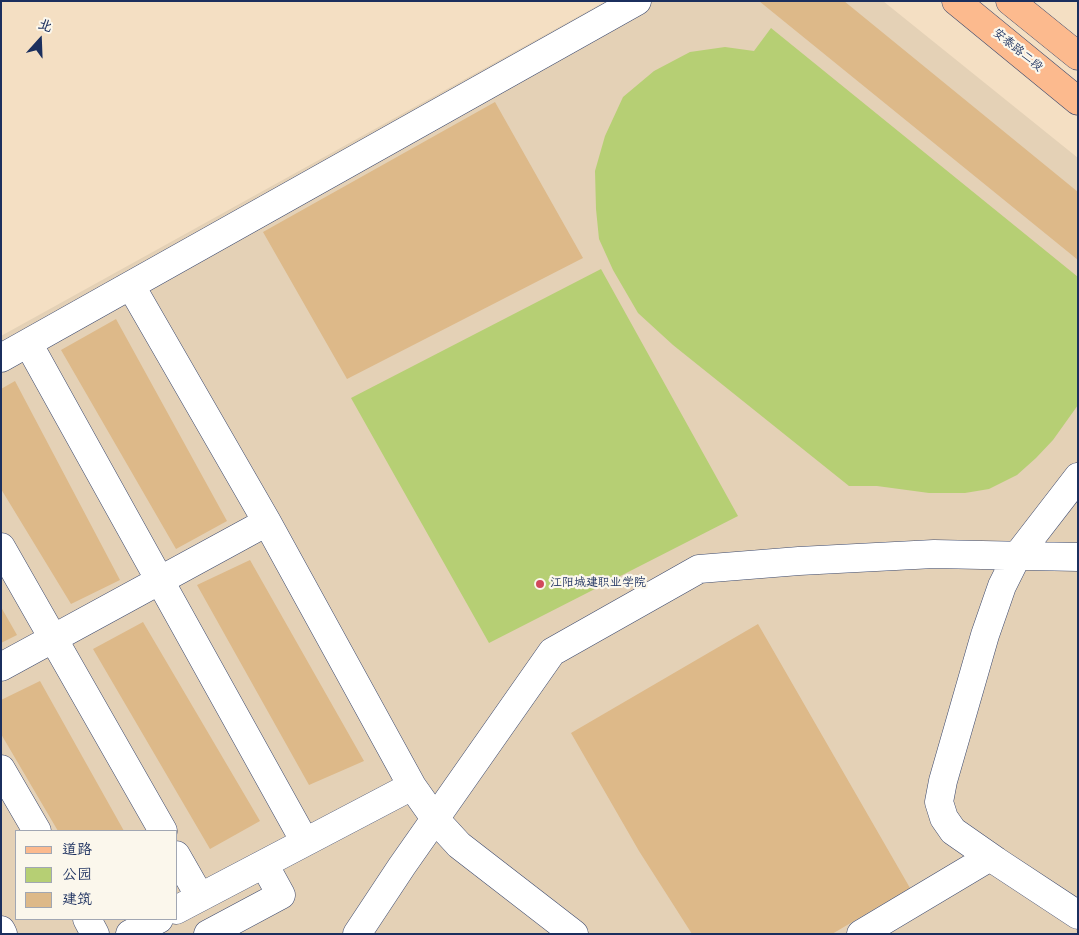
<!DOCTYPE html>
<meta charset="utf-8">
<style>
body{margin:0}
#map{position:relative;width:1079px;height:935px;overflow:hidden;background:#f4dfc3;font-family:Kalam,"LXGW WenKai TC",sans-serif}
canvas{display:block}
.frame{position:absolute;inset:0;border:2px solid #1b2f5e;pointer-events:none}
.legend{position:absolute;left:15px;top:830px;width:162px;height:90px;box-sizing:border-box;background:#fbf7ec;border:1px solid #a1a7b3;margin:0;padding:6px 9px;list-style:none;font-size:15px;color:#1b2f5e}
.legend li{display:flex;align-items:center;gap:10px;height:25px}
.legend b{width:25px;border:1px solid #a1a7b3}
.north{position:absolute;left:15px;top:15px;width:50px;height:50px;-webkit-text-stroke:4px #fbf7ec;paint-order:stroke;rotate:20deg;font-size:14px;font-weight:700;line-height:20px;text-align:center;color:#1b2f5e}
.north::after{content:'';display:block;margin:auto;width:18px;height:22px;background:#1b2f5e;clip-path:polygon(50% 0,100% 100%,50% 72%,0 100%)}
</style>
<div id="map">
<canvas width="1079" height="935"></canvas>
<div class="frame"></div>
<ul class="legend">
<li><b style="height:6px;background:#fcba8e"></b>道路</li>
<li><b style="height:14px;background:#b6cf74"></b>公园</li>
<li><b style="height:14px;background:#ddb989"></b>建筑</li>
</ul>
<div class="north">北</div>
</div>
<script>
const context = document.querySelector('canvas').getContext('2d');
context.lineJoin = 'round';
function fill(path, color) { context.fillStyle = color; context.fill(path, 'evenodd'); }
function stroke(path, color, width, dash) { context.strokeStyle = color; context.lineWidth = width; context.lineCap = dash ? 'butt' : 'round'; context.setLineDash(dash || []); context.stroke(path); }
function label(font, color, halo, rows, align = 'center') {
  context.font = font + ' Kalam,"LXGW WenKai TC",sans-serif'; context.lineWidth = 4.5; context.setLineDash([]); context.textBaseline = 'middle'; context.strokeStyle = halo; context.fillStyle = color; for (const [text, x, y, turn = 0] of rows) {
    context.save(); context.translate(x, y); context.rotate((+turn || 0) * Math.PI / 180); context.textAlign = isNaN(turn) ? turn : align; if (halo) context.strokeText(text, 0, 0); context.fillText(text, 0, 0); context.restore();
  }
}
fill(new Path2D(`
 M606,1H883L1078,158V934H1V336ZM16,831H176V919H16Z`), '#e4d1b6');
fill(new Path2D(`
 M771,28L1078,277V405L1053,440L1036,458L1017,475L989,489L965,493H929L877,486H849L673,345L638,313L613,270L599,239L596,209L595,171L605,136L623,97L654,71L690,52L725,47L754,51Z
 M601,269L738,516L489,643L351,398Z`), '#b6cf74');
fill(new Path2D(`
 M759,1H844L1078,192V260Z
 M495,102L583,258L347,379L263,232Z
 M116,319L227,521L176,549L61,350Z
 M15,381L120,580L71,604L1,489V389Z
 M250,560L364,761L309,785L197,585Z
 M1,607L17,635L1,643Z
 M143,622L260,821L210,849L93,649Z
 M758,624L910,888L832,934H692L639,851L571,733Z
 M40,681L124,831H58L1,734V700Z`), '#ddb989');
const minor = new Path2D(`
 M131,286L267,522L412,786L176,910
 M28,343L305,842
 M1,358L637,1
 M1078,477L1017,556L1002,586L985,635L943,781L939,802L944,818L953,831L996,861L1078,915
 M1,547L163,831
 M1,667L267,522
 M1,769L37,831
 M412,786L436,820L459,845L574,934
 M176,855L200,897
 M87,919L95,934
 M1,930L3,934
 M130,934L159,919
 M208,934L281,895L264,864
 M357,934L402,866L552,652L699,569L799,561L934,554L1078,557
 M861,934L990,857`);
const major = new Path2D(`
 M956,1L1078,101
 M1010,1L1078,56`);
stroke(minor, '#3c496d', 29);
stroke(major, '#3c496d', 29);
stroke(minor, '#fff', 28);
stroke(major, '#fcba8e', 28);
for (const [x, y, r, color] of [
 [540,584,5,"#d1495b"]
]) { const dot = new Path2D(); dot.arc(x, y, r, 0, 2 * Math.PI); context.fillStyle = color; context.fill(dot); stroke(dot, '#fbf7ec', 2); }
label('12px', '#1b2f5e', '#fbf7ec', [
 ["安泰路二段",1017,51,39]
]);
label('12px', '#1b2f5e', '#fbf7ec', [
 ["江阳城建职业学院",550,584]
], 'left');
</script>
